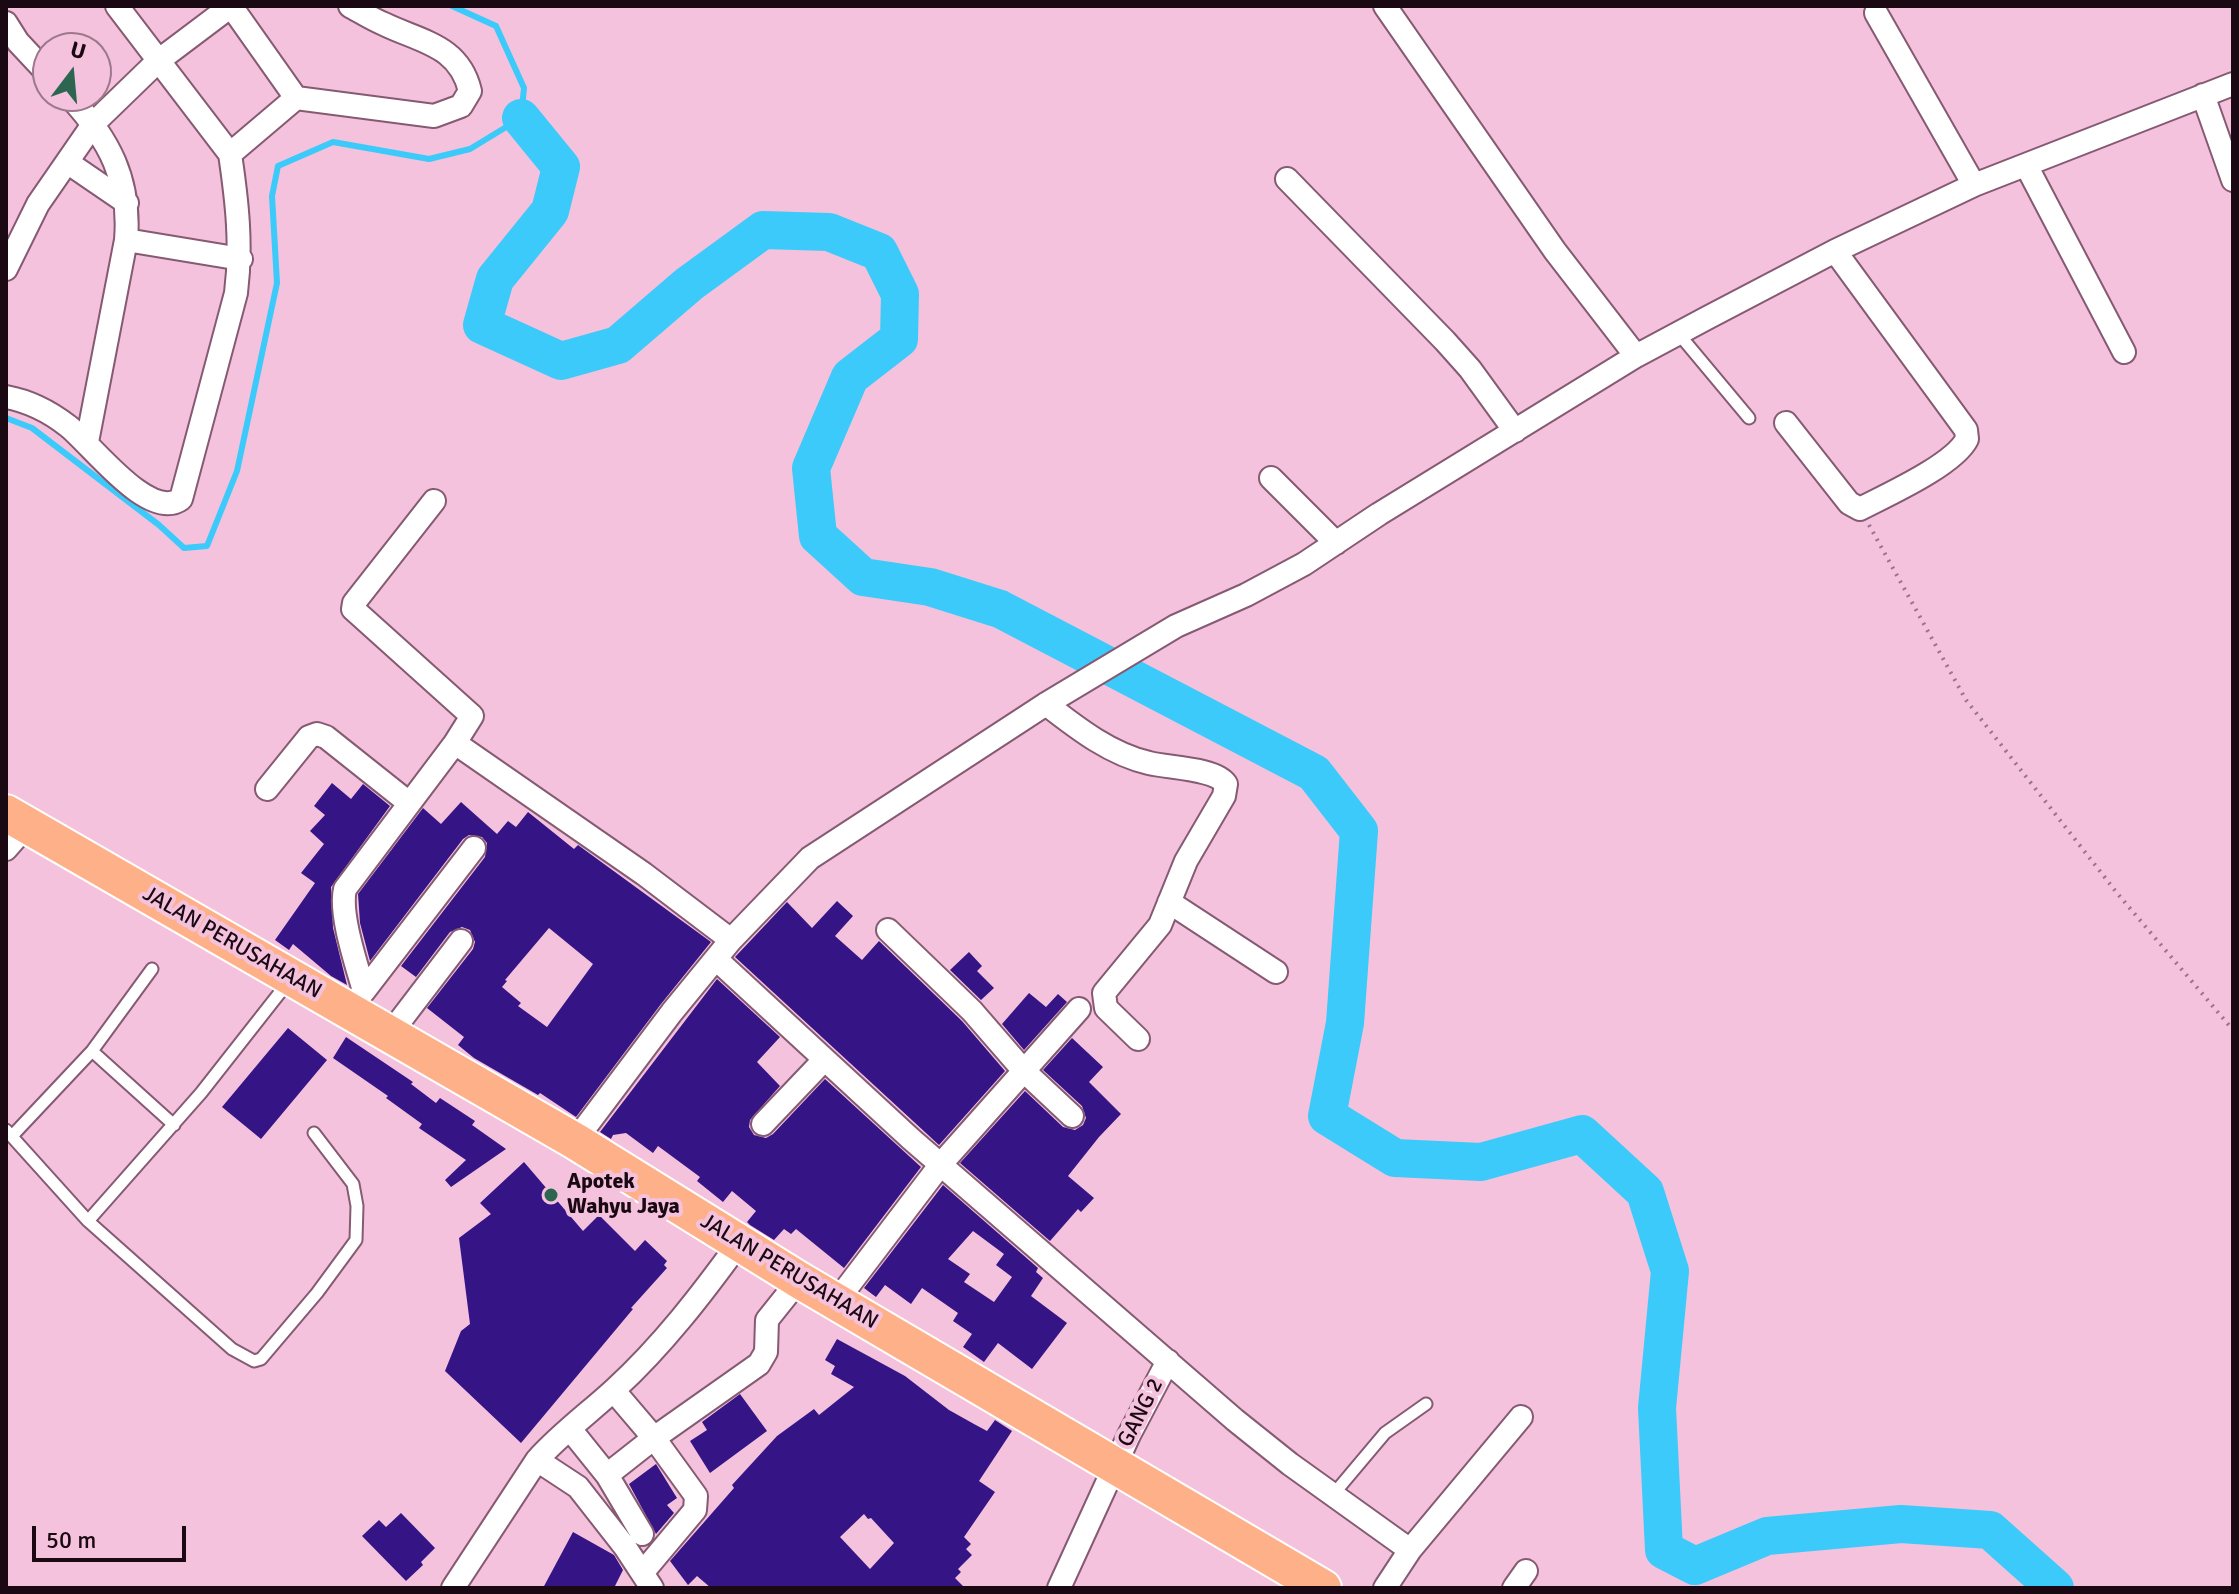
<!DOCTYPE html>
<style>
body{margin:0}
#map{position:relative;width:2239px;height:1594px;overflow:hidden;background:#f4c2dc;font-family:Signika,sans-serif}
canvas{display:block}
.frame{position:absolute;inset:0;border:8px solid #1a0913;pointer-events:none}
.north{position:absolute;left:32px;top:32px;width:80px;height:80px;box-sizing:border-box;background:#f4c2dc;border:2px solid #9d788c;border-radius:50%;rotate:16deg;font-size:22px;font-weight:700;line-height:32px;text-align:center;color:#1a0913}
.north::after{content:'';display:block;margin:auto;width:28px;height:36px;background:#2c6650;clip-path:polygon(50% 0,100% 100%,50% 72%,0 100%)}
.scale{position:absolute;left:32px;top:1526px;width:154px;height:36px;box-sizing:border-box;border:4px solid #1a0913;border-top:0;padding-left:10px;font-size:24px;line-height:28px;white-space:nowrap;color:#1a0913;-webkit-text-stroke:6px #f4c2dc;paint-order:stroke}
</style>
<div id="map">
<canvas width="2239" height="1594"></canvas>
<div class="frame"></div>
<div class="north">U</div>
<div class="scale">50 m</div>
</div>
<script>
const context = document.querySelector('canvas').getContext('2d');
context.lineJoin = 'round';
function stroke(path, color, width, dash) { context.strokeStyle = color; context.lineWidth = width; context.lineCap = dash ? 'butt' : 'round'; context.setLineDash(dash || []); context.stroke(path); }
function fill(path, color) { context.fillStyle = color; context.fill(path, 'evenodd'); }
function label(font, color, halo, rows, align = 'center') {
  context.font = font + ' Signika,sans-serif'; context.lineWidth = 8; context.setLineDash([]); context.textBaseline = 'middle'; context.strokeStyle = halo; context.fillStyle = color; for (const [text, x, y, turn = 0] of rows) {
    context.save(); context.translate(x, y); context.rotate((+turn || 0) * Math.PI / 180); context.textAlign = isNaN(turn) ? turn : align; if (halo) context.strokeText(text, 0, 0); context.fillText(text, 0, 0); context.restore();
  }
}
stroke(new Path2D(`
 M6,418L32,428L159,525L184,548L207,546L237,471L277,283L272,196L278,166L333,142L429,159L470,149L521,118L524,88L496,26L452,6`), '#3bcafa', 6);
stroke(new Path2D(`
 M521,118L561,167L550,211L495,279L482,325L561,361L618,345L689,284L763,230L829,232L879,252L900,294L899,339L850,377L811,468L818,536L863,577L930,587L1000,609L1314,773L1359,831L1345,1023L1327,1116L1395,1158L1481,1162L1582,1134L1645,1192L1670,1271L1657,1408L1664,1550L1695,1566L1767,1536L1901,1524L1990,1530L2055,1588`), '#3bcafa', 38);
fill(new Path2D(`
 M332,783L351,799L363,784L390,806L331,887L333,928L347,985L331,976L293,944L289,950L275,940L315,883L301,873L324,844L310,831L325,815L314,806Z
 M461,802L497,834L508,821L516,827L528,812L574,849L578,845L711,942L661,1004L576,1117L540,1093L538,1095L474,1058L458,1045L464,1037L427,1008L473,949L475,942L470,930L462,927L450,932L416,977L401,966L485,857L487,843L482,837L469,835L463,839L370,961L360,923L358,894L423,808L441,824ZM549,928L593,964L547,1027L518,1006L521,1003L502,987L507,981L505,980Z
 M837,901L853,916L835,936L862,960L879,941L962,1021L1005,1071L939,1145L735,957L787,902L812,928Z
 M969,952L982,966L977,971L994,988L981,1000L950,970Z
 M717,979L780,1037L757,1062L780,1086L750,1120L749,1127L754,1135L766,1138L773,1134L825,1079L921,1167L844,1268L796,1229L791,1234L784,1229L774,1240L750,1225L747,1222L756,1211L732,1191L723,1202L697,1181L700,1177L658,1146L653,1153L626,1133L613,1135L611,1139L600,1132Z
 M1029,993L1046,1007L1058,994L1067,1002L1024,1050L1002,1024Z
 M288,1028L327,1060L261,1139L222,1107Z
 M346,1037L413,1082L411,1084L436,1103L440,1098L475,1121L472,1125L506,1149L451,1187L445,1180L466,1160L419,1128L422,1124L386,1098L388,1096L333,1058Z
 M1072,1038L1103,1067L1089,1082L1121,1114L1099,1137L1068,1176L1094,1198L1081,1212L1078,1209L1050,1241L960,1163L1025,1091L1063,1127L1075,1130L1083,1125L1086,1118L1082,1106L1043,1070Z
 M524,1162L583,1231L599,1215L635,1251L645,1240L667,1261L664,1265L667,1268L631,1308L633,1309L521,1443L445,1371L461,1331L470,1324L459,1238L491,1214L480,1203Z
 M943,1185L1038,1268L1036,1272L1043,1278L1031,1296L1067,1323L1032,1369L998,1343L984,1362L963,1347L972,1334L953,1321L958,1313L922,1288L911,1304L885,1285L876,1297L864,1288ZM973,1231L1004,1254L996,1265L1012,1277L994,1302L964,1282L970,1274L948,1259Z
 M837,1339L905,1376L949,1410L974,1424L987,1431L995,1420L1012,1431L979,1481L995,1492L964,1537L971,1544L966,1549L972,1555L958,1569L961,1572L955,1578L965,1588H711L697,1576L688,1585L670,1561L734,1488L732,1485L777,1436L814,1409L819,1415L854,1387L831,1374L835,1366L825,1360ZM864,1514L868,1519L871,1518L894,1543L870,1569L840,1537Z
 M740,1394L767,1431L710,1473L690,1441L707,1430L702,1422Z
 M656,1464L677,1498L667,1505L674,1513L656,1534L629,1484Z
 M401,1513L435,1548L421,1562L423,1565L406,1581L362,1536L379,1520L386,1527Z
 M573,1532L614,1555L623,1570L614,1588H543Z`), '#351485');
const service = new Path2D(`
 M1678,333L1749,418
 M92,1051L174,1125
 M6,1130L88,1221L232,1349L254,1361L261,1359L317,1293L356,1240L357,1206L353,1184L314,1133
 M12,1136L92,1051L152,969
 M88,1221L201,1093L289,981
 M1332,1496L1385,1433L1426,1404`);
const minor = new Path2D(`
 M117,6L230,154L296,98L231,6
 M1385,6L1555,251L1636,356
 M1876,13L1974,185
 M6,23L18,42L48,74
 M2203,95L2233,180
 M69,96C109,139 131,180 126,240L87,442
 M296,98L434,116L461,106L470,91C459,45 421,42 384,24C372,19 361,12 350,6
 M67,162L127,203
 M2026,165L2124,352
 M1287,179L1445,341L1470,369L1515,431
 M126,240L241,259
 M6,269L38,204L94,123L158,61L231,6
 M6,397C28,401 50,412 68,426C92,445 149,522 181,499L236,293C242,245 237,201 230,154
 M1786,423L1849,503L1860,509C1887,495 1954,465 1967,439L1966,430L1835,251
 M1271,478L1336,543
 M1046,704C1077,728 1110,754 1149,763C1168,768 1215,768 1226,784L1224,796L1186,861L1160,925L1104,993L1106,1008L1138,1039
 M455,743L644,874L731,940
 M267,789L309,737L317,734L326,737L409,803
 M6,849L27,825
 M1169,902L1276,972
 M888,930L972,1011L1024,1071L1072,1116
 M716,959L911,1139L1235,1420L1290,1464L1410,1550L1385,1588
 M364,991L474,848
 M348,1010L364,991C357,966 339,914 345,889L455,743L472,716L353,609L354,603L434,501
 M390,1034L461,941
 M763,1124L824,1060
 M575,1141L672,1012L731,940L810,858L1046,704L1176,626L1246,595L1304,564L1379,514L1636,356L1707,318L1835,251L1974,185L2233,84
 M836,1302L941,1164L1079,1009
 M614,1391L654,1438L607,1475L642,1534
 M570,1429L607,1475
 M537,1460L578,1487L625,1547L652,1588
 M1410,1550L1521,1417
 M643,1572L695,1510L696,1496L654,1438L759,1364L766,1352L767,1320L799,1280
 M453,1588L537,1460C560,1434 589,1413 615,1389C662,1346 702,1294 739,1243
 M1059,1588L1129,1435L1168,1361
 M1514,1588L1526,1571`);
const primary = new Path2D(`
 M6,813L575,1141L799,1280L1323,1588`);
stroke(service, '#855a72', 15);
stroke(minor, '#855a72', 26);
stroke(primary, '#fff', 40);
stroke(new Path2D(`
 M1869,525L1966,700L2117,893L2233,1030`), '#9a7589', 4, [2, 6]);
stroke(service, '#fff', 11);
stroke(minor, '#fff', 22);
stroke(primary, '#feb188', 36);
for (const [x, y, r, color] of [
 [551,1195,8,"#2c6650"]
]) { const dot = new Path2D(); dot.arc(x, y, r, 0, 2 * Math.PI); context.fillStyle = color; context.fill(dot); stroke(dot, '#f4c2dc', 3); }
label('22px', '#1a0913', '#f4c2dc', [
 ["JALAN PERUSAHAAN",232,943,30],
 ["JALAN PERUSAHAAN",789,1272,31],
 ["GANG 2",1141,1413,-63]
]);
label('bold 22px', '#1a0913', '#f4c2dc', [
 ["Apotek",567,1182],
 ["Wahyu Jaya",567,1207]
], 'left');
</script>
